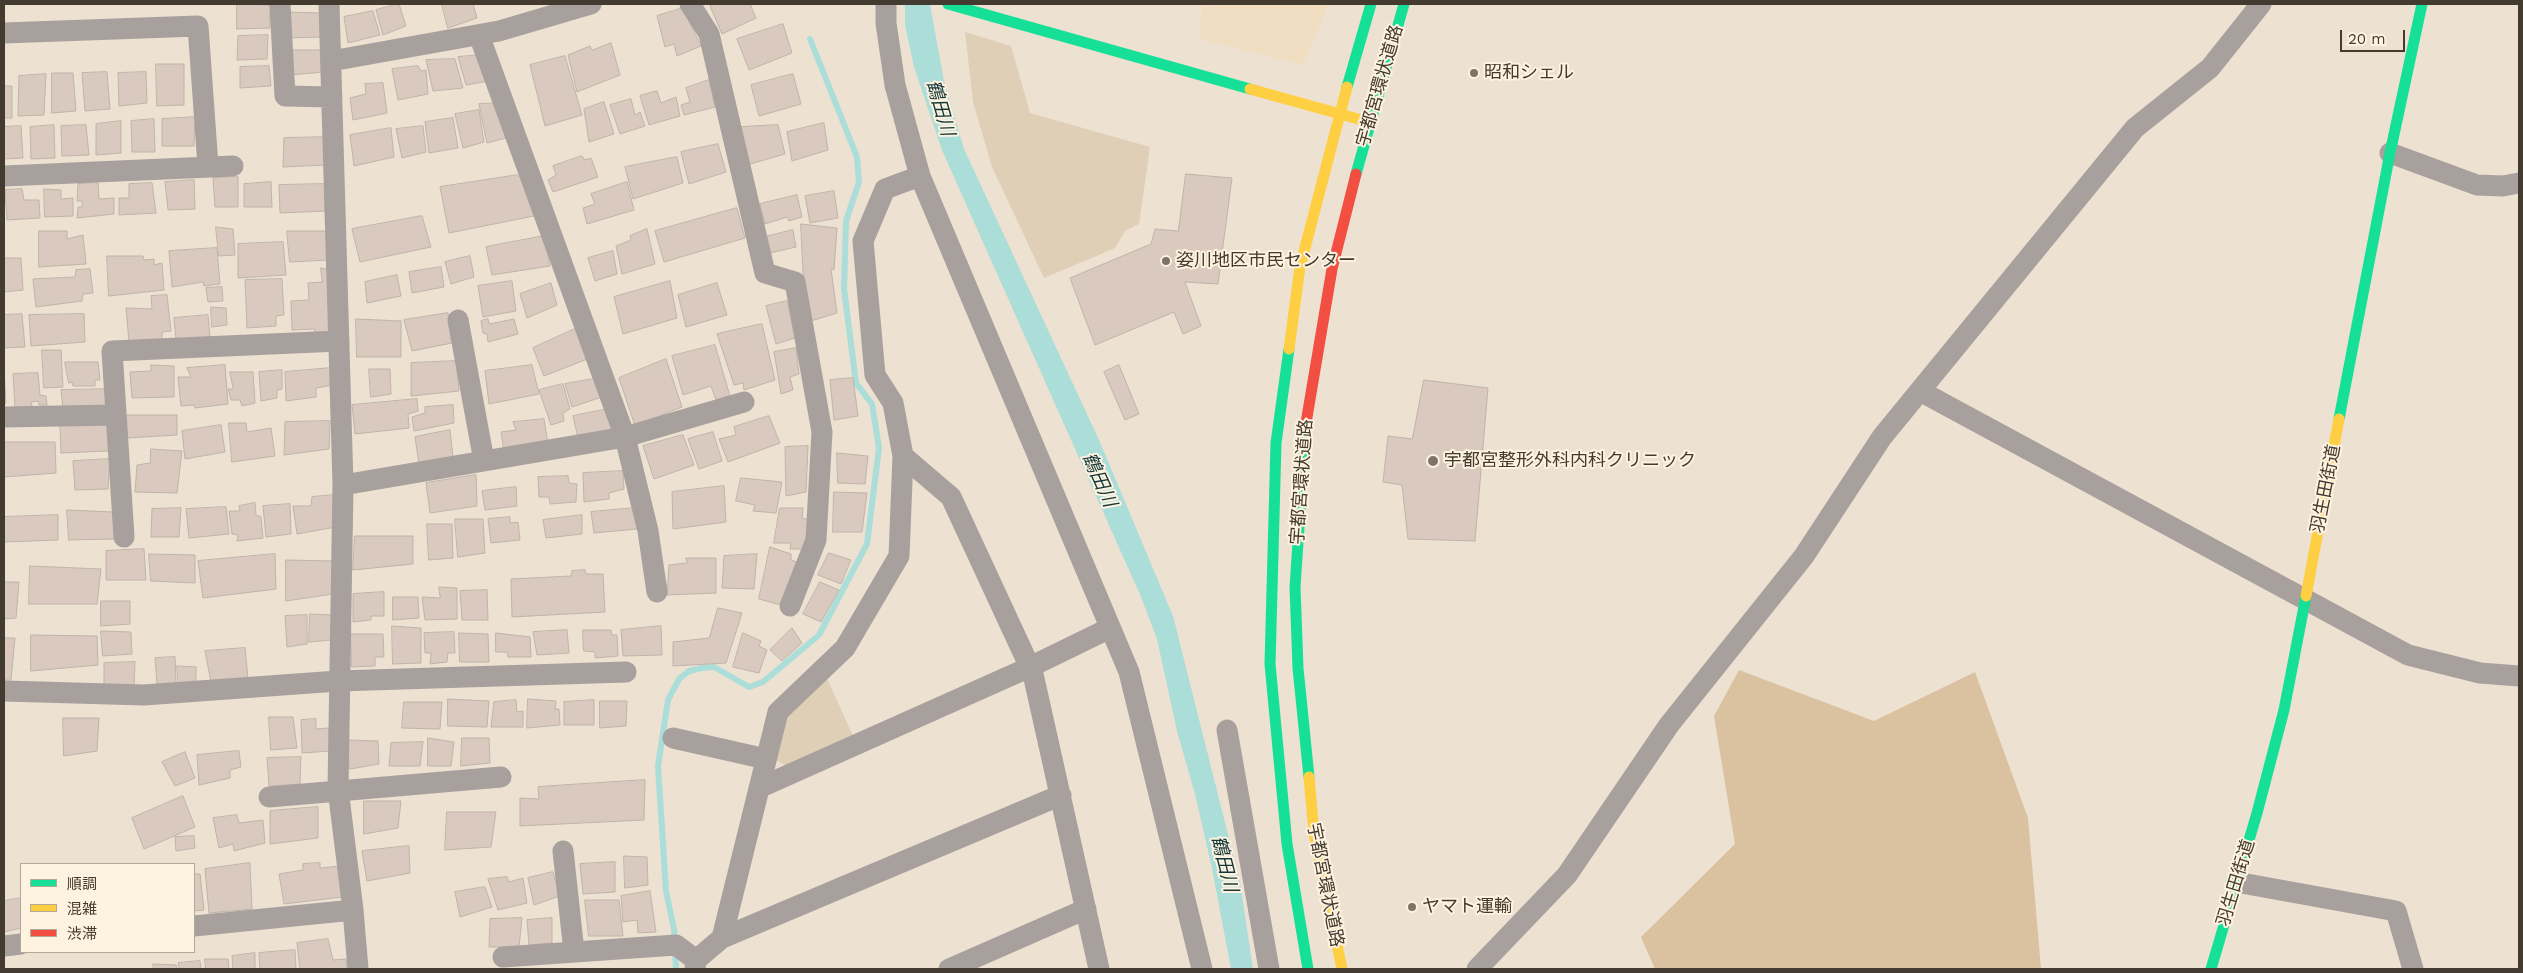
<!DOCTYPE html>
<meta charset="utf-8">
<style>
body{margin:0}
#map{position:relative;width:2523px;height:973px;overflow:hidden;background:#ede1d1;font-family:"Work Sans","Noto Sans JP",sans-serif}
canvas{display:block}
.frame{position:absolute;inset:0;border:5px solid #433b2f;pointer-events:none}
.legend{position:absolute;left:20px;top:863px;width:175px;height:90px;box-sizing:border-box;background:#fef2e0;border:1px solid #b3a999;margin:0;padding:6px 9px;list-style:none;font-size:15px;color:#433b2f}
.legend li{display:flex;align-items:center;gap:10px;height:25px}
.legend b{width:25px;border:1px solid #b3a999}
.scale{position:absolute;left:2340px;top:30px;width:65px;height:22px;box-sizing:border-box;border:2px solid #433b2f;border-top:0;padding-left:6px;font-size:15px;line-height:18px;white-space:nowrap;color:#433b2f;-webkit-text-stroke:4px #fef2e0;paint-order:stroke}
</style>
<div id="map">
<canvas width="2523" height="973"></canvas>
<div class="frame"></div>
<ul class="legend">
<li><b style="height:6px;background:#16e098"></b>順調</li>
<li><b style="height:6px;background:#ffcf43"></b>混雑</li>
<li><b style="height:6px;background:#f24e42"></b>渋滞</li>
</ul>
<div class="scale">20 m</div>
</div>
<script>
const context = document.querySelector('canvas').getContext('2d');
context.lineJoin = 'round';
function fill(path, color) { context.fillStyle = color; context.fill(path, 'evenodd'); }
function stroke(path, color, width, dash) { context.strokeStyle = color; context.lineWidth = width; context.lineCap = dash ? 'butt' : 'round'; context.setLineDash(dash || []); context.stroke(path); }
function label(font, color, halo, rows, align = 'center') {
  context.font = font + ' "Work Sans","Noto Sans JP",sans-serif'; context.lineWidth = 4; context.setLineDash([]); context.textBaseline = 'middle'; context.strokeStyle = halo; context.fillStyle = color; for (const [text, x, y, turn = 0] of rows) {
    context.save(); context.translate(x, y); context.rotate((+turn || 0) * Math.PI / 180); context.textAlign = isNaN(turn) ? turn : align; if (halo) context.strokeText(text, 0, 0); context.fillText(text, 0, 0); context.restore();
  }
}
fill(new Path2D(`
 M1202,4H1329L1303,65L1199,39Z`), '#f0ddc2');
fill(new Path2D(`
 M965,32L1011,46L1030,113L1150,147L1139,224L1125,231L1115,248L1044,278L992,167L973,102Z
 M824,672L854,738L789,767L773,759L783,712Z`), '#e0cfb7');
fill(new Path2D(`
 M1739,670L1874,721L1975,672L2028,818L2041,969H1655L1641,937L1735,844L1714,716Z`), '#dac2a1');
fill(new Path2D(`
 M905,4H930L944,81L964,149L1099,440L1173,616L1240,882L1253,969H1231L1212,868L1195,794L1177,731L1157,639L1141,597L942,150L914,67L905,25Z`), '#abddd9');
stroke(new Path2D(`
 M676,969L674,929L666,891L658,766L668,700L679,679L689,671L702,668L714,667L749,687L763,682L819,635L867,544L879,448L872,404L856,383L844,289L846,221L859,182L857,157L810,39`), '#abddd9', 6);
const building = new Path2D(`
 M237,4L270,5V28L237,29Z
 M399,4L406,26L383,35L376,10Z
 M442,4H473L477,18L448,28Z
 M715,4H750L756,18L722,34L710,6Z
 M683,8L701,46L677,56L674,44L665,47L657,16Z
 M373,11L380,35L348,43L344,17Z
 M287,12L322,13L321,37L287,38Z
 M783,24L792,53L749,70L737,39Z
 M268,35L267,59L237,60L238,36Z
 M611,43L620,75L577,92L568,55L590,46L592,50Z
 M289,50H323L324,72L289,75Z
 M482,55L489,81L466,85L458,57Z
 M565,56L582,115L545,126L530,65Z
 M455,59L463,88L433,91L426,60Z
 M156,64H184V105L157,106Z
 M269,66L271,86L240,88V67Z
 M418,66L421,71L426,70L428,94L398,100L392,69Z
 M107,72L110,109L85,111L82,73Z
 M146,72L147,103L119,106L118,73Z
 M52,73H73L76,111L52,113Z
 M46,74L44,115L18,116L19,76Z
 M793,74L801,104L759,116L751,85Z
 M709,80L715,107L684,115L681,105L690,102L686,88Z
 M383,83L387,113L353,120L350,98L366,94L365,84Z
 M4,86H12V118H4Z
 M657,91L661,103L676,97L680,116L649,125L640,96Z
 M631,99L635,115L640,112L645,126L620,134L610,105Z
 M604,102L614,134L589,142L584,109Z
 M500,103L510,137L487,143L479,104Z
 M479,110L484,142L463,148L455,114Z
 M195,117L194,146H162V119Z
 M453,118L458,148L429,153L425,122Z
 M154,119L155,152H132L131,121Z
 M121,121V153L96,155V124Z
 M824,123L828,150L792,161L787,132Z
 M54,125L55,158L31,159L30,127Z
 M86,125L89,155L62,156L61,126Z
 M778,125L785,154L747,165L741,127Z
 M21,126L23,158L4,159V127Z
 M423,126L426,152L402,158L396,129Z
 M391,128L394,157L354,166L350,135Z
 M329,137L326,165L283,167L284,138Z
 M718,144L726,172L689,184L681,152Z
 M582,156L585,160L591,158L598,177L553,192L548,180L556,175L553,166Z
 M677,157L683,183L633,199L625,167Z
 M1186,174L1232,178L1218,284L1185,282L1201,326L1183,334L1174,312L1095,345L1070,278L1151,244L1155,229L1178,231Z
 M517,175L526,181L534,216L449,233L440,187Z
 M238,177V207H215L213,178Z
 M194,180L195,209L168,210L165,182Z
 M271,182L272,207H244V184Z
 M627,182L634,210L587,224L583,208L595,204L591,194Z
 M98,183L99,199L114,198V214L77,218L78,207H82V201H77L78,184Z
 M152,183L156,213L119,215V198H129V184Z
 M325,184V211L280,213L279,185Z
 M22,189L24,200H39L40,218L7,220L5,190Z
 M44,189L61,190V199L73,198V216L45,217Z
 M834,191L838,218L810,223L805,196Z
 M797,195L802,217L789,221L787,217L765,224L760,204Z
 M737,208L745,238L664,262L655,231Z
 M422,216L431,247L360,262L352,229Z
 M801,224L837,228L834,270L831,269L837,313L811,321L803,272Z
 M216,227L233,229L235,255L219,256Z
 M647,229L655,264L622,274L616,246L631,240L630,236Z
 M793,230L796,247L770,253L765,237Z
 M39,231H67V239L83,235L86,264L39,267Z
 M287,231H329V260L290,262Z
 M544,236L550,266L492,275L486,247Z
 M283,242L286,275L238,278V244Z
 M217,248L220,284L204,286L203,282L172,287L169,251Z
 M613,251L617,274L595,281L588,258Z
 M107,256H143L144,260L154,259V265L162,263L164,290L109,296Z
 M470,256L474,277L451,284L445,262Z
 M4,258H21L23,290L4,292Z
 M441,267L444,287L412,293L409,272Z
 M321,268L333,270L334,332L314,333L315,329L292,330L291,301L309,300L308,283L322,282Z
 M90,269L93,293L83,294L82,301L36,307L33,279L75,277L76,270Z
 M397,275L401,296L367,303L365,282Z
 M282,279L284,315L276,316V326L247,328L245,280Z
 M512,281L516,311L483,317L478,286Z
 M670,281L677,318L623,334L614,297Z
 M551,283L557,305L527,318L520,294Z
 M717,283L727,315L686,327L678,295Z
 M222,287L223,301L208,302L206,288Z
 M167,295L171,331L162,332V341L129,342L126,308L152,309L151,296Z
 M787,301L795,338L776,344L766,306Z
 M211,307L226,308L227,325L212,327Z
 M448,313L452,343L412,351L404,320Z
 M22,314L25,347L4,348V315Z
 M84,314L85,342L31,346L29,315Z
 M208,315L210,338L176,340L174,318Z
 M356,319L401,321V357H357Z
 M488,319L489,324L514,319L518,334L488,342L487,334L483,333L481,321Z
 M762,324L775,380L744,390L743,383L734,385L717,334Z
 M579,327L590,358L544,376L533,348Z
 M715,345L730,396L716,400L711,386L683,395L672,356Z
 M796,348L799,374L790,377L793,390L781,394L774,352Z
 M42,350H61L63,387L44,388Z
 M666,359L682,407L635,426L619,378Z
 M456,361L459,391L411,396V363Z
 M65,362H98L100,380H95V386H73L72,382L69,383Z
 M151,365L174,366V397L132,398L130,372L151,371Z
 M225,365L228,404L195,408L194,405L181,406L178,377H191L187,368Z
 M532,365L539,394L489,404L485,371Z
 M1119,365L1139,414L1125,420L1104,372Z
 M331,368L333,385L316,388V397L286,401L285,372Z
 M4,369L6,403L4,404Z
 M369,369H390L391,394L371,397Z
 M282,370V389L277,390V398L261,401L259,372Z
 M230,372H253L255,403L242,406L240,400H231L228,389H233Z
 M38,373L40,395L46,396L47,405H39L38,401L31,402L32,406L15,408L13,374Z
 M599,378L605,396L572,407L565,384Z
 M853,378L858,416L834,420L830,380Z
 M1424,380L1488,388L1475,541L1408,539L1402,485L1383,482L1388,436L1412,439Z
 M563,384L570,409L563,413L564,421L551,425L539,390Z
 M110,389L111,406L63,408L61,390Z
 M417,399L418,411L408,414L409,428L355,434L352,405Z
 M453,405L454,423L414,431L412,417L425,413V407Z
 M608,409L614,430L578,438L573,416Z
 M124,415H177V435L127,438Z
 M769,416L780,443L728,462L719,439L736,435L734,427Z
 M544,419L548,444L504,452L501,432L516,430L513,422Z
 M330,421L329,449L284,455L285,422Z
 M229,423H246L247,432L271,428L275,456L232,462Z
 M109,424L108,451L61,453L60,426Z
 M221,425L225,452L185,459L182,431Z
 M450,430L453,457L419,465L415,437Z
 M713,432L722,461L699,469L688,439Z
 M683,435L694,465L654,479L643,446Z
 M4,442H55L56,473L4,477Z
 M808,446L806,492L786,496L785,447Z
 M151,449L182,451L177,493L135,492L137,465L150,463Z
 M837,453L868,456L865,484L838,483Z
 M110,459L108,489L75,490L73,461Z
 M623,471L624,489L609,493V499L584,502L583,473Z
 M476,475L477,506L430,513L426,483Z
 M568,476L569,483L577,484L576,502L550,504L549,497H539L538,477Z
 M741,478L782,482L776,513L753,511L755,505L736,501Z
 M724,486L726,522L673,529L672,492Z
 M516,487L517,506L485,510L482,491Z
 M834,492L867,493L862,532H833Z
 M334,495L336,527L297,534L293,506H311L312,497Z
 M255,503L256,515L261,517L263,538L237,541L238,535L232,534L229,511H240L239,506Z
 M290,504L291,534L266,537L263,506Z
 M226,507L229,534L189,538L186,509Z
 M181,508L179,537H151L152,509Z
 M635,508L637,529L594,533L591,512Z
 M780,508H803L802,518L810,520L805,549H790L791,543H774Z
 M67,510L113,512L115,539L69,540Z
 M58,515V540L4,542V517Z
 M582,515V534L546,538L543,520Z
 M510,517V523L518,522L520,540L491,543L488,519Z
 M455,519H483L485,553L458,557Z
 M427,524H452L453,558L429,560Z
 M355,536H413V564L353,570Z
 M770,547L791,554V560L797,562L781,605L759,599Z
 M144,549L146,580H106V551Z
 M829,553L851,560L841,584L818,575Z
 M149,554L195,555V583L151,581Z
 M275,554L276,589L203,598L198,561Z
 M757,554L754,589L722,588L724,556Z
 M686,558H716V593L667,595L669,565L687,563Z
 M286,560L335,561L333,594L286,601Z
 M30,566L101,569L97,604H29Z
 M585,570L586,574H603L605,612L512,617L511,579L571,576L572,571Z
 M4,582H19L16,618L4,619Z
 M820,582L839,590L821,622L803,614Z
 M439,587L457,588V619L425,620L422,597L440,598Z
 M487,590L488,620H462L460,591Z
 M384,592V616H371V620L353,622V594Z
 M393,597H418L419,618L393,620Z
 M101,601H130V624L101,626Z
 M718,608L742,613L726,663L673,666V642L709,638Z
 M310,614L333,615L331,640L309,642Z
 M307,615V644L287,647L285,616Z
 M392,626L421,628V663L393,664Z
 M661,626L662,655L623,656L621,630Z
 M792,628L802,643L782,661L770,650Z
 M567,630L569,653L537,655L533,632Z
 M583,630H611L612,635H617L618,656L595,658V652L584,651Z
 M101,631L131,632L132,654L103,656Z
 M454,632L455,653H448L447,662L430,664L431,653H425L424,633Z
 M459,633L488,634L489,662H460Z
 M496,633L530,637L531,657H508L507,652H496Z
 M743,633L761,641L759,646L767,650L759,673L733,667Z
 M351,634H383L384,657H375V666L352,667Z
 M31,635L97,636L98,665L31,671Z
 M4,638H15L11,680H4Z
 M245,648L248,679L211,682L205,651Z
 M175,657L176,684H157L155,658Z
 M135,662L134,688L104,687V663Z
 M177,666L196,667V688L179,690Z
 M448,699L489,701L487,727L448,726Z
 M528,699L556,701L555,709H559L560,725L527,728Z
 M516,700L517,712L523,711V727H491L494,702Z
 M594,700V725H564V702Z
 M600,701H627L626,726L600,728Z
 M404,702H442L440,729L402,728Z
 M269,717H293L297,748L271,750Z
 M63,718H99L97,751L64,756Z
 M316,719V729L329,728L330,751L302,753L301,720Z
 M428,738L454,742L451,766H428Z
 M462,738H489L490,763L461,766Z
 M347,740L378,741L379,764L350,769Z
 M423,742L420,766H389L391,743Z
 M239,751L241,767L230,770V778L199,785L197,755Z
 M185,752L195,778L175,786L162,762Z
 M301,757L300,784L269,786L267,758Z
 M645,780L644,820L520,826V798L539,799L538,787Z
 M183,796L195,827L144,849L132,818Z
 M364,801H401L398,828L364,834Z
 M318,807V838L270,844V811Z
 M447,812H496L491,847L445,850Z
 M237,815L239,823L263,820L265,843L234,851L233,844L219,848L213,818Z
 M194,836L195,848L176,851L175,837Z
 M409,846L410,873L367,881L362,851Z
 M624,856L647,857L648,885L625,888Z
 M615,862V892L583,894L580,864Z
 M250,863L252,909L209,913L205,869Z
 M320,863V868L340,866L342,897L284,904L279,874L303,870V864Z
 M553,872L560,896L534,905L528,878Z
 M194,874H200L204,910L194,911Z
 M507,877L509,882L523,878L527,903L498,910L488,879Z
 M485,887L492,907L460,917L455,892Z
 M650,891L656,932L638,933L637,920L623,922L621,896Z
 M21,898V928L4,932V901Z
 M585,900H619L623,936H589Z
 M522,918L519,947H489L490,919Z
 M552,918V943L529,945L527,920Z
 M328,939L333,960L346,959L347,969H300L297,943Z
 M295,950L296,969H260L259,953Z
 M255,953V969H233L232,956Z
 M205,959H228L229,969H206Z
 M200,961L201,969H179L178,963Z
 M153,964L176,965L177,969H154Z`);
fill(building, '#dac9be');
stroke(building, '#bfb4aa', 1);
stroke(new Path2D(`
 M280,4L285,96L332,97
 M329,4L343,485L338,789L353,910L358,969
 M690,4L709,34L765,273L795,282L822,432L816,540L790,606
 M886,4V23L895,85L920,176L1129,672L1202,969
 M4,33L198,26L208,166
 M479,35L625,437L648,531L657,592
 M331,61L499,31L591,4
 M2390,153L2477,185L2503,186L2519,183
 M4,176L233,166
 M458,320L484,461
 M1920,391L2408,655L2480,673L2519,676
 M4,417L116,415
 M903,456L951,497L1033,674L1099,969
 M343,485L625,437L744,402
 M124,537L112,351L339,341
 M4,691L144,695L338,681L626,672
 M1227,730L1269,969
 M673,738L766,759
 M759,788L1030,667L1110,628
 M269,797L501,777
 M563,851L574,952
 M2236,882L2396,911L2413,969
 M194,926L353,910
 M722,938L778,712L845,648L899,556L903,456L893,403L875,375L863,241L885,189L920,176
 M4,946L21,944
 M503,957L676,945L696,960
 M695,969L696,960L722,938L1061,795
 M949,969L1086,909
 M1477,969L1567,875L1669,725L1804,556L1882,437L2135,128L2210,68L2261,4`), '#a7a09d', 21);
stroke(new Path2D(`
 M948,4L1250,89
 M1347,87L1371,4
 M1356,174L1404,4
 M1289,349L1276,443L1270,664L1287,844L1308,969
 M2339,419L2390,153L2422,4
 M1306,423L1295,587L1298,668L1309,777
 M2211,969L2257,813L2284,710L2306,596`), '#16e098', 11);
stroke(new Path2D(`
 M1250,89L1369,122
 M1289,349L1300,267L1347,87
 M2306,596L2339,419
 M1309,777L1314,834L1342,969`), '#ffcf43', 11);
stroke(new Path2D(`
 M1306,423L1332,269L1356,174`), '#f24e42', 11);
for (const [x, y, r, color] of [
 [1474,73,5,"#7e7568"],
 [1166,261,5,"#7e7568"],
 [1433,461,6,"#7e7568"],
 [1412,907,5,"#7e7568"]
]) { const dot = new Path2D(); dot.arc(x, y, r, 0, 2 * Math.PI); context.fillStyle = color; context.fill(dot); stroke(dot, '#fef2e0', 2); }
label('18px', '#433b2f', '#fef2e0', [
 ["昭和シェル",1484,73],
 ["姿川地区市民センター",1176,261],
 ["宇都宮整形外科内科クリニック",1444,461],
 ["ヤマト運輸",1422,907]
], 'left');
label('18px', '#433b2f', '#fef2e0', [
 ["宇都宮環状道路",1380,86,-74],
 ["宇都宮環状道路",1302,482,-86],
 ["羽生田街道",2326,489,-79],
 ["羽生田街道",2236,883,-73],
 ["宇都宮環状道路",1325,885,79]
]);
label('italic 19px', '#133839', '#fef2e0', [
 ["鶴田川",940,108,74],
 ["鶴田川",1099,480,66],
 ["鶴田川",1224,864,76]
]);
</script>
